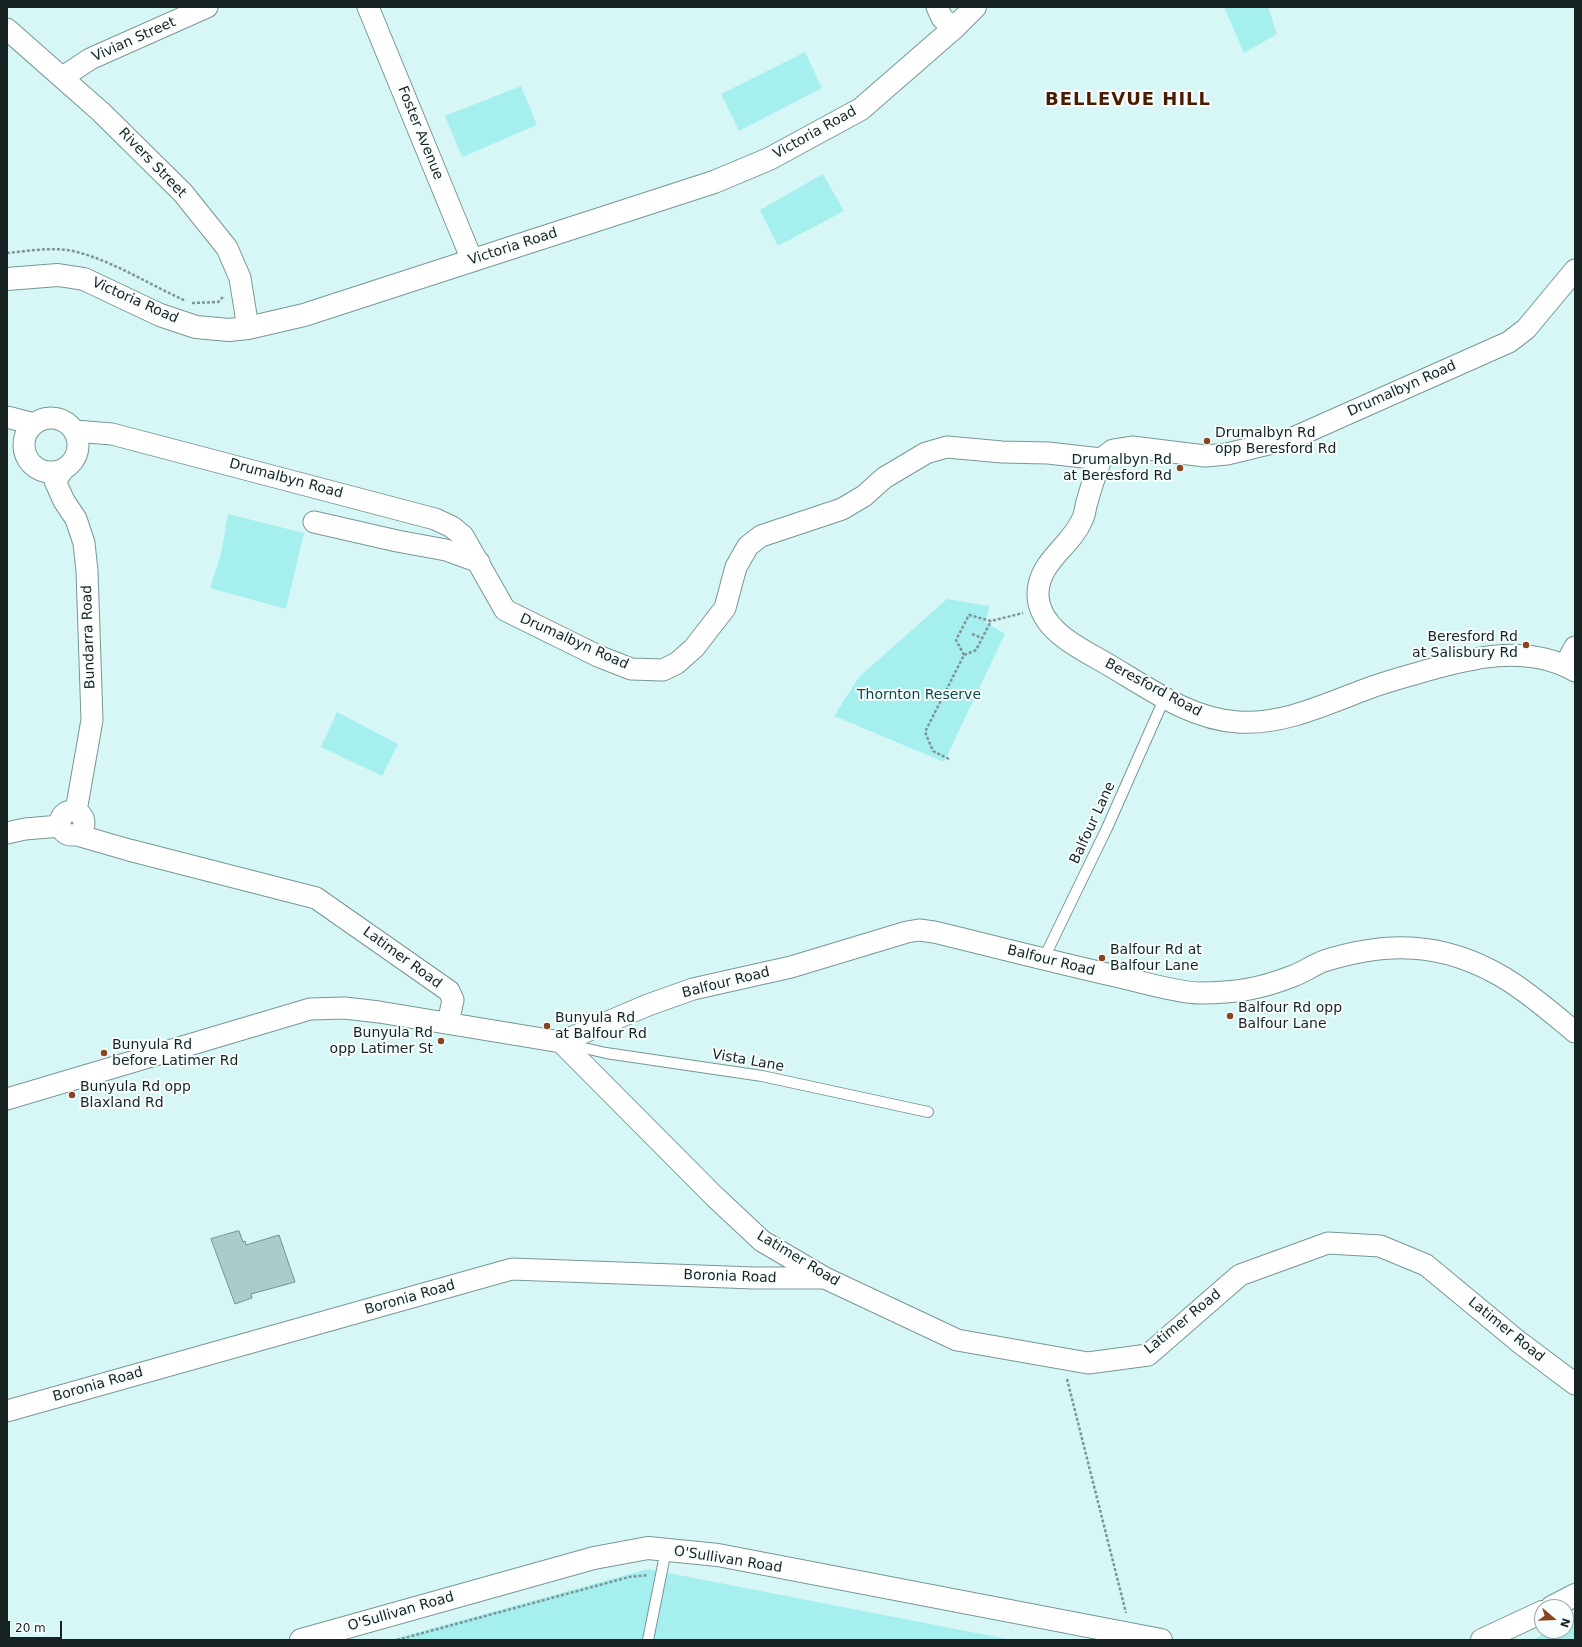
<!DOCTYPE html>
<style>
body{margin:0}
#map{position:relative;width:1582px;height:1647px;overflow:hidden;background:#d7f7f7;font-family:"DejaVu Sans",sans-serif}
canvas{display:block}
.frame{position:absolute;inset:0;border:8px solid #172323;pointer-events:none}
.north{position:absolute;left:1534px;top:1599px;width:40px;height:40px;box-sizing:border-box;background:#f8fefe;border:1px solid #9ea6a6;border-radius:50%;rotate:109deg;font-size:11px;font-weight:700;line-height:16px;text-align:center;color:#172323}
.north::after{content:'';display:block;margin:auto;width:14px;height:18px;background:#8a431e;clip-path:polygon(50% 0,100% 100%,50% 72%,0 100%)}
.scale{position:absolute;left:8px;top:1621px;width:54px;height:18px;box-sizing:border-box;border:2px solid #172323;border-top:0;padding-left:5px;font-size:12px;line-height:14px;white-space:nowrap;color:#172323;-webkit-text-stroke:3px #f8fefe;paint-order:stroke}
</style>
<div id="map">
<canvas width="1582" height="1647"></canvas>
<div class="frame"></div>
<div class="north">N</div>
<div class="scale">20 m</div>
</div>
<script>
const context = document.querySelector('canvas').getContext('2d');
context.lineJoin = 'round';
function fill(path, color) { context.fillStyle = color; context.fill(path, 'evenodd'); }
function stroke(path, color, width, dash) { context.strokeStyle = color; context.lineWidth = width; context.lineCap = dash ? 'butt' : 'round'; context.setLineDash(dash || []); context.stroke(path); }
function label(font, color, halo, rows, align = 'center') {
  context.font = font + ' "DejaVu Sans",sans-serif'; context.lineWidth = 4; context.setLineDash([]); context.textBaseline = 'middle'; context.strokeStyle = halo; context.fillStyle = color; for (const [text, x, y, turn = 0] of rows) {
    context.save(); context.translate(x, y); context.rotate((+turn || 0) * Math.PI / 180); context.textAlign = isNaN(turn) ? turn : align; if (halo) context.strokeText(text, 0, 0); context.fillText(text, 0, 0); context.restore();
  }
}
fill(new Path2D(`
 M1224,7H1268L1277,34L1244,53Z
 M805,52L822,88L739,131L721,94Z
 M521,86L537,125L462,157L445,116Z
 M823,174L844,211L778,246L760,210Z
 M228,514L304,533L286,609L210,588L221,554Z
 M947,599L990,606L985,622L1005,634L944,762L834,716L859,677Z
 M337,712L398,744L382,776L321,747Z
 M648,1569L1012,1640H390Z
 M1575,1617V1640H1533L1549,1631H1566V1622Z`), '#a6efef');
const building = new Path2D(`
 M239,1231L243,1242L245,1241L246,1245L279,1235L295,1282L251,1294L252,1298L235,1304L211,1239Z`);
fill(building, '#accbcb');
stroke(building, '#739191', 1);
const lane = new Path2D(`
 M1043,960L1107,828L1165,697
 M567,1044L606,1053L762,1076L928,1112
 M648,1640L666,1550`);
const street = new Path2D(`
 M368,7L472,260
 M937,7L942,18L954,28
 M7,29L101,112L183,193L227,248L240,278L248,328
 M63,77L90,59L207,7
 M7,417L34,424
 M24 445a27 27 0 1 1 54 0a27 27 0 1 1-54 0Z
 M75,431L112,434L435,519L452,527L463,536L505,610L598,656L631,669L663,670L677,663L694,648L725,608L736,567L748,546L761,536L842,509L864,496L884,478L926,453L947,447L1002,452L1048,453L1101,459L1113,450L1132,447L1205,456L1227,454L1293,438L1509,342L1526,329L1575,270
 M1101,459C1096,473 1091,487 1087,502C1085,508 1085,515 1082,520C1070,548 1037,562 1038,596C1040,629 1077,647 1102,661C1144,685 1188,719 1238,722C1282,725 1324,705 1364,690C1382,683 1400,678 1418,673C1469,658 1526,643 1575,671
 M63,470L55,481L64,501L76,519L84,543L87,571L92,720L76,811
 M314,522L397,541L446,550L479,562
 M1565,665L1575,647
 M60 823a12 12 0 1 1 24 0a12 12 0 1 1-24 0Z
 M7,833L25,829L60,826
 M77,835L129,850L316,898L449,991L453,1000L448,1023
 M561,1042L648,1005L693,989L791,967L907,932L919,930L934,932C996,947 1058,963 1120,977C1142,982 1178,993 1200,993C1235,993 1260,989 1293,976C1304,972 1313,965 1324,961C1388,941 1442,942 1501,976C1526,990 1553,1014 1575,1032
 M7,1099L310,1009L345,1008L379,1012L561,1042L714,1196L762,1241L825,1278L957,1340L1088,1363L1148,1355L1240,1275L1328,1243L1380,1246L1426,1265L1519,1342L1575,1384
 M7,1411L512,1269L754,1278H824`);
const secondary = new Path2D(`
 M7,279L58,275L84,279L160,315L196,327L229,330L248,328L304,315L714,182L769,159L861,109L954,28L975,7
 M1552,1607L1575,1595
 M301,1640L594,1558L648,1548L718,1555L1161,1640
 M1482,1640L1542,1612`);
stroke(lane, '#789696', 12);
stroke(street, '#789696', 23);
stroke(secondary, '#789696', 24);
stroke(new Path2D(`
 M7,253C29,251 55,246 77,252C115,262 150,285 186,301
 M192,303L218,302L223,297
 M972,634L982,638
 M964,655L956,640L969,615L991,621L1023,613
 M949,759L933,751L925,732L964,655L976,650L991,621
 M1067,1379L1126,1613
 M397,1640L629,1577L648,1575`), '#7e9595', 2.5, [3, 2]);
stroke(lane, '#fff', 10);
stroke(street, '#fff', 21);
stroke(secondary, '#fff', 22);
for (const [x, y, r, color] of [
 [1207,441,4,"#8a431e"],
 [1180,468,4,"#8a431e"],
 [1526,645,4,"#8a431e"],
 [1102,958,4,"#8a431e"],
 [1230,1016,4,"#8a431e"],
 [547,1026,4,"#8a431e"],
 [441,1041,4,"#8a431e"],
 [104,1053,4,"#8a431e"],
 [72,1095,4,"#8a431e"]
]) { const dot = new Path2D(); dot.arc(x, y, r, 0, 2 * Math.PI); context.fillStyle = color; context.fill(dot); stroke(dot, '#f8fefe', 1.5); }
label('14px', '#172323', '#f8fefe', [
 ["Vivian Street",134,40,-24],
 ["Foster Avenue",420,133,68],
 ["Victoria Road",815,133,-29],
 ["Rivers Street",152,163,46],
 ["Victoria Road",513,247,-18],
 ["Victoria Road",135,301,24],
 ["Drumalbyn Road",1402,389,-24],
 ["Drumalbyn Road",286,479,15],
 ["Bundarra Road",89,637,-92],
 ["Drumalbyn Road",574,642,24],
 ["Beresford Road",1153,688,28],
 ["Balfour Lane",1093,823,-65],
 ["Latimer Road",402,958,36],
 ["Balfour Road",1051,961,14],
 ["Balfour Road",726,983,-14],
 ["Vista Lane",748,1061,10],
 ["Latimer Road",798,1259,31],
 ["Boronia Road",730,1277,2],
 ["Boronia Road",410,1298,-16],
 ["Latimer Road",1183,1322,-39],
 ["Latimer Road",1506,1330,39],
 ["Boronia Road",98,1385,-16],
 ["O'Sullivan Road",728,1560,9],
 ["O'Sullivan Road",401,1612,-16]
]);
label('14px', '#172323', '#f8fefe', [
 ["Drumalbyn Rd",1215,433],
 ["opp Beresford Rd",1215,449],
 ["Drumalbyn Rd",1172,460,"right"],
 ["at Beresford Rd",1172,476,"right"],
 ["Beresford Rd",1518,637,"right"],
 ["at Salisbury Rd",1518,653,"right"],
 ["Balfour Rd at",1110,950],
 ["Balfour Lane",1110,966],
 ["Balfour Rd opp",1238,1008],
 ["Balfour Lane",1238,1024],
 ["Bunyula Rd",555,1018],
 ["at Balfour Rd",555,1034],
 ["Bunyula Rd",433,1033,"right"],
 ["opp Latimer St",433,1049,"right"],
 ["Bunyula Rd",112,1045],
 ["before Latimer Rd",112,1061],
 ["Bunyula Rd opp",80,1087],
 ["Blaxland Rd",80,1103]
], 'left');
label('14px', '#0d4849', '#f8fefe', [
 ["Thornton Reserve",919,695]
]);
context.letterSpacing = '1px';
label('bold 18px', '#4b1c02', '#f8fefe', [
 ["BELLEVUE HILL",1128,100]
]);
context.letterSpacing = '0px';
</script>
